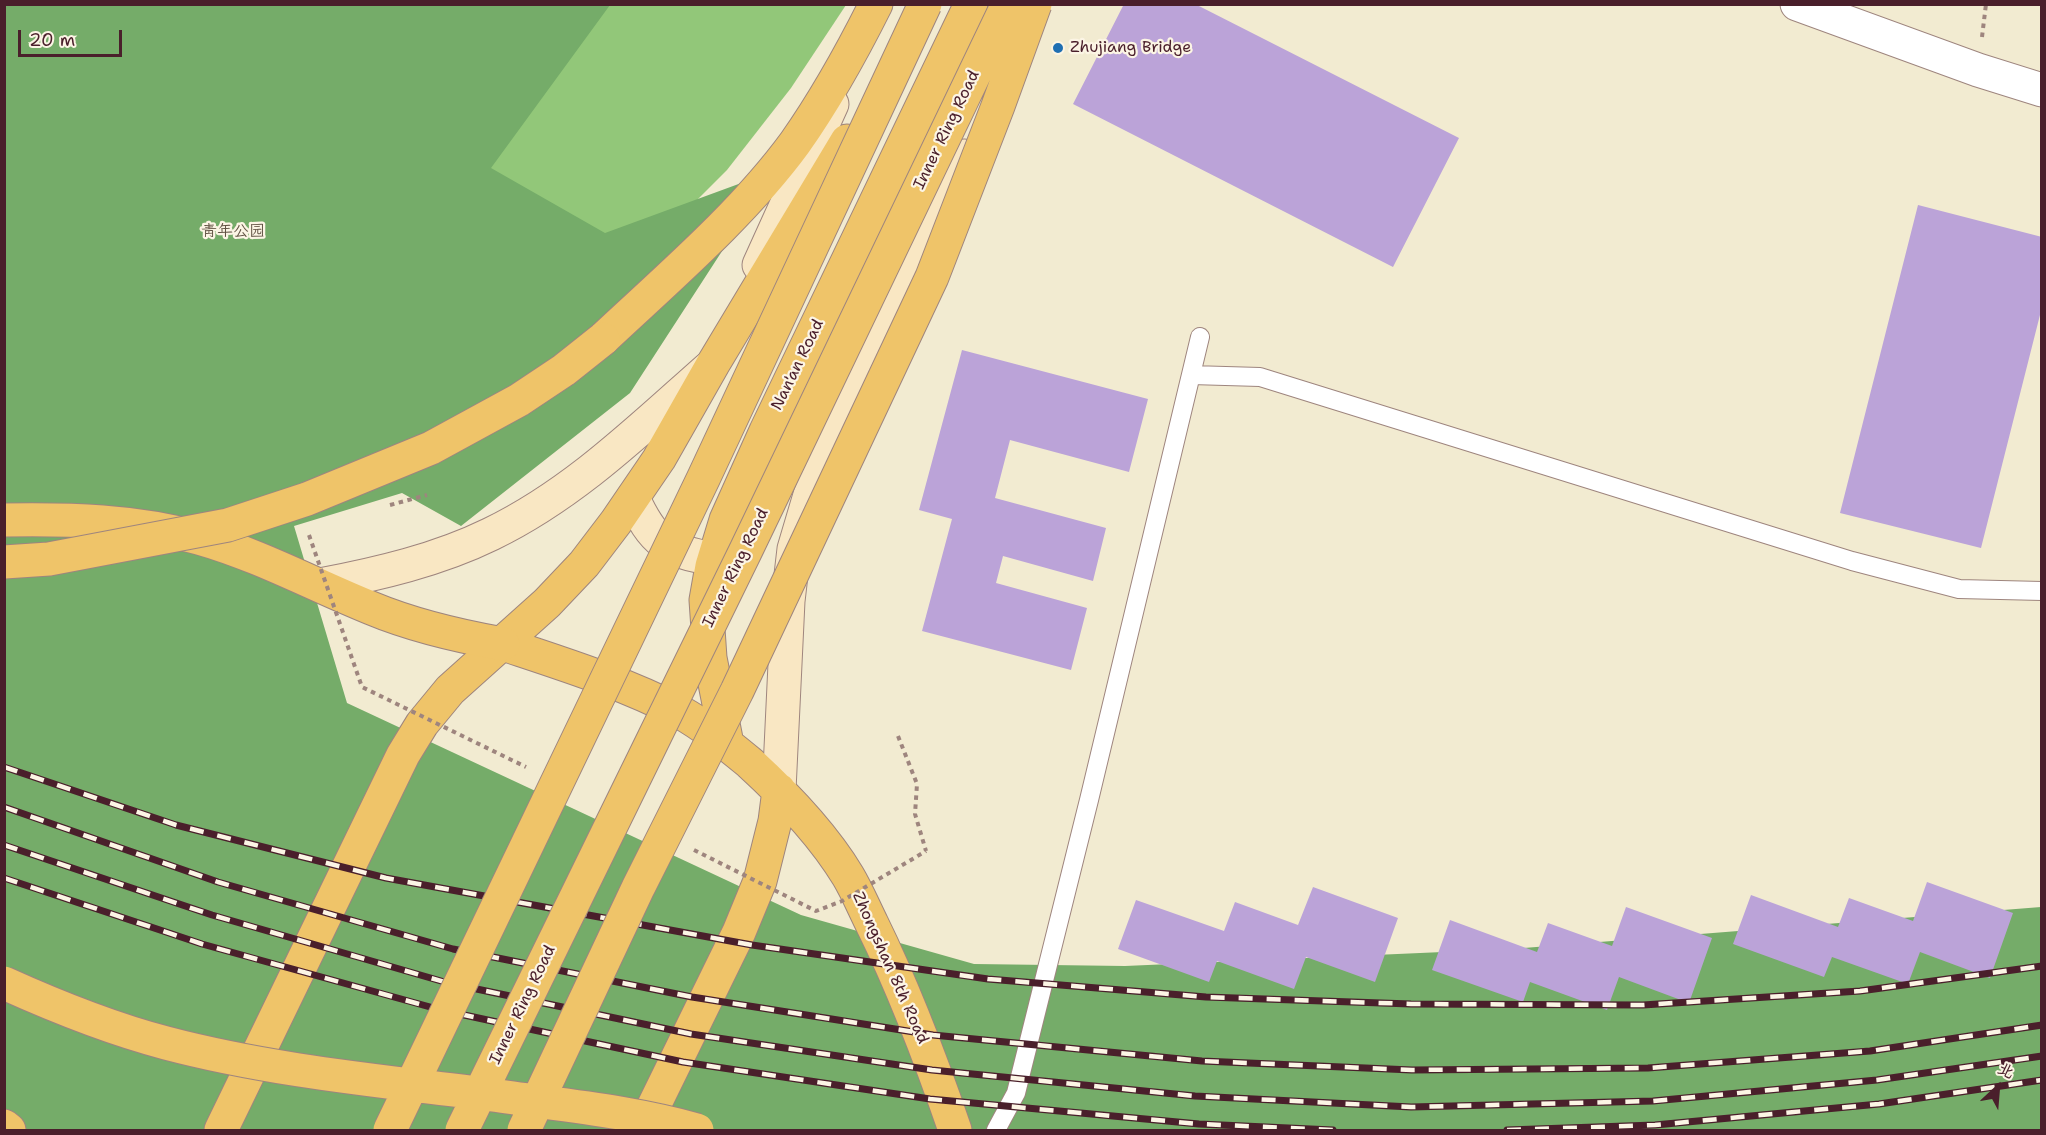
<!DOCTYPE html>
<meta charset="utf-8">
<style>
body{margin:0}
#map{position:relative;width:2046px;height:1135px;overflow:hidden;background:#f2ebd1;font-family:"Shantell Sans","LXGW WenKai TC",sans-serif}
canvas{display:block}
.frame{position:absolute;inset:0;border:6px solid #4a1f2b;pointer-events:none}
.north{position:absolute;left:1968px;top:1057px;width:60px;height:60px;-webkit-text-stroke:4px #fcf5e5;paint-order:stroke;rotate:26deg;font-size:16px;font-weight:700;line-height:24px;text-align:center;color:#4a1f2b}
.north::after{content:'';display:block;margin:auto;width:21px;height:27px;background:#4a1f2b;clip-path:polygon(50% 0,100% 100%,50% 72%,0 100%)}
.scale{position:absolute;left:18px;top:30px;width:104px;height:27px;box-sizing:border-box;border:3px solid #4a1f2b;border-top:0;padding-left:8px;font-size:18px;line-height:21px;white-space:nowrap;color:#4a1f2b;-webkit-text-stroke:4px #fcf5e5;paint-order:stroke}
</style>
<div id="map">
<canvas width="2046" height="1135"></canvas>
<div class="frame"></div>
<div class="north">北</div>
<div class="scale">20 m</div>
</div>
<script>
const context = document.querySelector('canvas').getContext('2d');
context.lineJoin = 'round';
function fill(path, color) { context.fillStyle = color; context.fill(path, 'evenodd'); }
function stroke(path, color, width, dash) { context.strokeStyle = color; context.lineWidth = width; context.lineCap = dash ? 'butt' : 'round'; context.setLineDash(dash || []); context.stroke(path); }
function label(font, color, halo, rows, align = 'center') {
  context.font = font + ' "Shantell Sans","LXGW WenKai TC",sans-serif'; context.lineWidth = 4.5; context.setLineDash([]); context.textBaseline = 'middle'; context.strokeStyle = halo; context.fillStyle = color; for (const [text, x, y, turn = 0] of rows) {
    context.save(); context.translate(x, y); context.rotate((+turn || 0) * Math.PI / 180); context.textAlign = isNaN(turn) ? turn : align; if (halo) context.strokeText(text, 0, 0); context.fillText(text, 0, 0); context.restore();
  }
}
fill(new Path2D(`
 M5,5H846L791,88L727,170L626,271Z`), '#92c779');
fill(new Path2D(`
 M5,5H610L491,168L605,233L774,171L630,393L461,526L402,493L294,526L347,703L801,915L974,964L1125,966L1511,949L2041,907V1130H5Z`), '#75ac69');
fill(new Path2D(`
 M1124,4H1195L1459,138L1393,267L1073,104Z
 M1918,205L2042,237V307L1981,548L1840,513Z
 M962,350L1148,399L1129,472L1010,440L995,498L1106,528L1093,581L1003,556L996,583L1087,608L1071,670L922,631L952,519L919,510Z
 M1927,882L2013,913L1990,978L1920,952L1908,984L1832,957L1824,977L1733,944L1751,895L1838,927L1849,898L1913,921Z
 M1313,887L1398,918L1375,982L1306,957L1294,989L1217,961L1209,982L1118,949L1136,900L1224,931L1235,902L1298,925Z
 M1626,907L1712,938L1689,1003L1619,977L1607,1010L1530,982L1523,1002L1432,970L1450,920L1537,952L1548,923L1612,946Z`), '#bba3d8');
const lane = new Path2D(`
 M1191,375L1260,377L1852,561L1959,589L2042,591
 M996,1130L1016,1093L1089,800L1200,337`);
const street = new Path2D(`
 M1797,4L1978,70L2042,90`);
const secondary = new Path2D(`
 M759,265L832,104
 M633,498C653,542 666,551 714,559
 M320,585C378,574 438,560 491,534C574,494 641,428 709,368
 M779,790L788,601L794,549L810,495L836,430L964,156`);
const primary = new Path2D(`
 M503,644C563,664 624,683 680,712C705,726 728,745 750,763C786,796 822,833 848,876C857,891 864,908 872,924C905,991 931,1060 955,1130
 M726,739L710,658L706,600L712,566L726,520L766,431L971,4
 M221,1130L403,755L422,724L450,690L547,603L584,564L616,522L659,459L713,364L847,141
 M642,1130L739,932L760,881L775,821L779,790`);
const highway = new Path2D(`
 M603,339C667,279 743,214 795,143C826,99 852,52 876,4
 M4,520C70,519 135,520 199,538C259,555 314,585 371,608C414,626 458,636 503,644
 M4,1126L9,1130`);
stroke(lane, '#9e857e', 20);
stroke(street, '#9e857e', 35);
stroke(secondary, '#9e857e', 35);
stroke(primary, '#9e857e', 35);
stroke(highway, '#9e857e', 35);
stroke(new Path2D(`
 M1982,37L1986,4
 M898,736L917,784L915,814L926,851`), '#9e857e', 4, [4.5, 4.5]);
stroke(lane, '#fff', 18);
stroke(street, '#fff', 33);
stroke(secondary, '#f9e7c3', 33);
stroke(primary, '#efc469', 33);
stroke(highway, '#efc469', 33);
const rail = new Path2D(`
 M4,767L176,825L386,878L752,945L988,979L1206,997L1411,1004L1643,1005L1860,991L2042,966
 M4,807L218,882L453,949L692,997L933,1035L1202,1061L1412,1070L1648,1068L1870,1051L2042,1025
 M4,845L212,915L448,983L691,1034L932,1070L1195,1096L1411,1107L1653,1101L1877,1080L2042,1056
 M4,878L202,944L441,1010L683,1062L930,1099L1199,1124L1333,1130
 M1507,1130L1655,1125L1879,1104L2042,1080`);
stroke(rail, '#4a1f2b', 7);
stroke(rail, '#fcf5e5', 4.5, [14]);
const highwayBridge = new Path2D(`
 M4,562L49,559L228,525L307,499L431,448L519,400L564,370L603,339
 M4,983C57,1007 109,1028 166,1043C272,1071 383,1081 492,1095C561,1105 631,1111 697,1130
 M390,1130L704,477L925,4
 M462,1130L746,550L1008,4
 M524,1130L638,888L737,691L932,277L998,106L1035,4`);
stroke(highwayBridge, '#9e857e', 35, []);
stroke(new Path2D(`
 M390,505L427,495
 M309,535L362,687L526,767
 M694,850L816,911L842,901L926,851`), '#9e857e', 4, [4.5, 4.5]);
stroke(highwayBridge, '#efc469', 33);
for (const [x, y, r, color] of [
 [1058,48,6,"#1f6fb2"]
]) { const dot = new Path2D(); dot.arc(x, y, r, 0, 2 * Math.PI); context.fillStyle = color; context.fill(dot); stroke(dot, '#fcf5e5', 2); }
label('16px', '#4a1f2b', '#fcf5e5', [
 ["Zhujiang Bridge",1070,48]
], 'left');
label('16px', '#4a1f2b', '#fcf5e5', [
 ["Inner Ring Road",947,130,-64],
 ["Nan'an Road",798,365,-64],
 ["Inner Ring Road",736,568,-64],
 ["Zhongshan 8th Road",890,968,66],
 ["Inner Ring Road",523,1005,-64]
]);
label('16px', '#605142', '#fcf5e5', [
 ["青年公园",233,232]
]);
</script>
